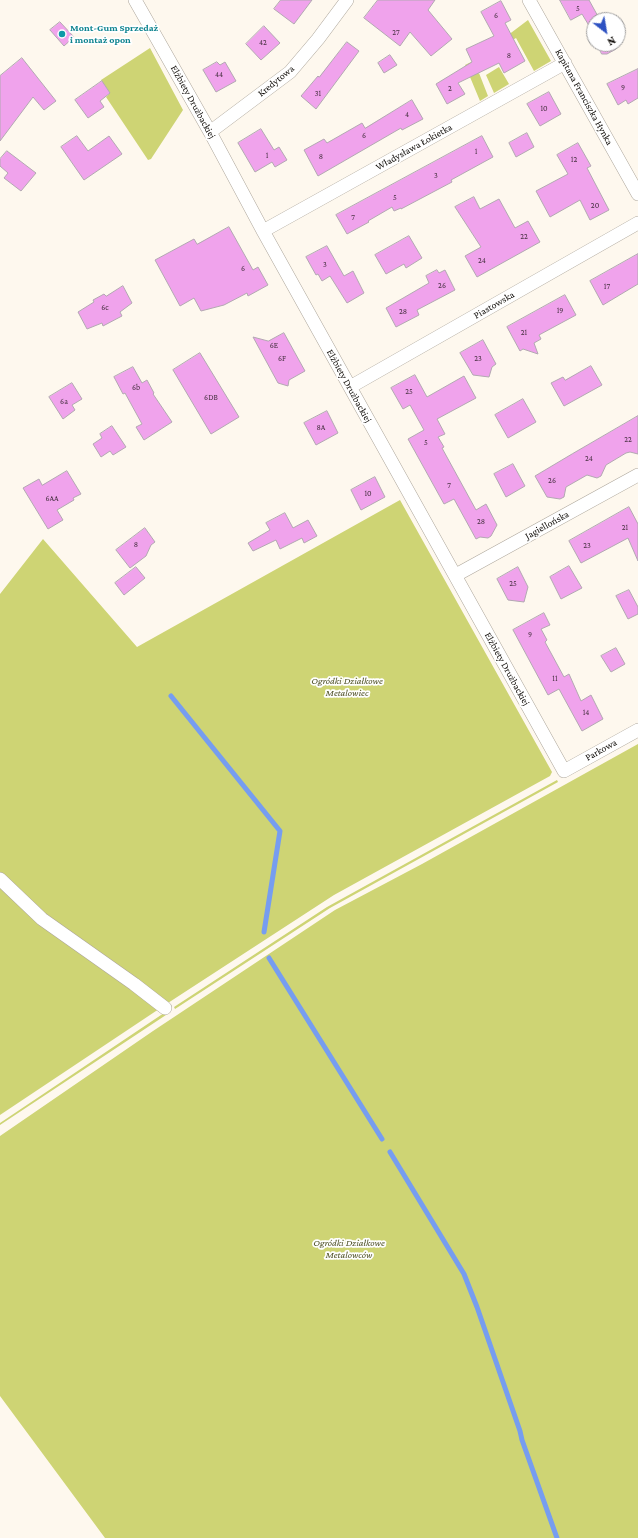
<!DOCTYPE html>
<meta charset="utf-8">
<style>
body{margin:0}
#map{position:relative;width:638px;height:1538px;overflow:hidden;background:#fef8ee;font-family:"Crimson Pro",serif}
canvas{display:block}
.north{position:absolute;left:586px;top:12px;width:40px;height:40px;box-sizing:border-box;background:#fff;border:1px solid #9f9e9d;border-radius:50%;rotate:149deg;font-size:11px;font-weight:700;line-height:16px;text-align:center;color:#100d09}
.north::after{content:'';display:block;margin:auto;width:14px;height:18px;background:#2e52c2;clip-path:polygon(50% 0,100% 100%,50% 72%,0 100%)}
</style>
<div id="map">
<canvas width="638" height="1538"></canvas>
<div class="north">N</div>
</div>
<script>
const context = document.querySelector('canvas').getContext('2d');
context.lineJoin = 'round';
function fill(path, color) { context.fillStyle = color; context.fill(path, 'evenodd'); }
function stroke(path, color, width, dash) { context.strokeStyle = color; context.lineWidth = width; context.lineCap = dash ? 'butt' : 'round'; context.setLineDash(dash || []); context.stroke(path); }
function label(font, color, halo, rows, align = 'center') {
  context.font = font + ' "Crimson Pro",serif'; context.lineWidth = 3.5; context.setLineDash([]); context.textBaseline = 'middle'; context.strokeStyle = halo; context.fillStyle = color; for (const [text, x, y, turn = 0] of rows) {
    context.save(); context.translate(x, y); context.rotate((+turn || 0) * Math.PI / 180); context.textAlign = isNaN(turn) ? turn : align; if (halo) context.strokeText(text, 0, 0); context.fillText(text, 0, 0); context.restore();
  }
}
fill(new Path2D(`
 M528,20L551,61L534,71L516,38L484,56L483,54Z
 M150,48L183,110L151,159L148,160L106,97L110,93L101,80Z
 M471,62L476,74L479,73L488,96L480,101L465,65Z
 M499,67L509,84L494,93L486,75Z
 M400,500L552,772L550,776L334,895L171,1001L0,1115V594L43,539L137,647Z
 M638,744V1538H105L0,1396V1136L153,1031L335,910L422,864Z
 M557,780L558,782L330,908L175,1009L174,1007L327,907Z
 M164,1013L166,1015L0,1125V1123Z`), '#ced474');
stroke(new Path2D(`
 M171,696L280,831L264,932
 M269,958L382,1139
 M390,1152L464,1274L477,1307L520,1431L522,1440L557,1538`), '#769df0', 5);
const building = new Path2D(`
 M281,0H312L294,24L274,9Z
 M378,0H435L428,10L452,39L431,56L410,32L400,46L364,18Z
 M560,0H589L600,20H594V34L582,14L571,20Z
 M501,1L511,20L505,23L525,61L504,73L499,63L458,83L465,94L447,104L436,84L472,62L466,49L494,36L481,12Z
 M60,22L74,37L64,46L50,30Z
 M264,26L280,43L261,60L246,44Z
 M347,42L359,51L316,109L301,96L318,76L319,77Z
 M597,44H613L616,49L607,54H602Z
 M390,55L397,65L384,73L378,63Z
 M22,58L56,101L44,110L33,97L0,141V76Z
 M217,62L220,65L225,62L236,81L216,92L203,70Z
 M638,69V98L628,104L626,100L618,105L607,84Z
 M102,81L110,93L100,101L104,107L88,118L75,100Z
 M549,92L561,114L540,126L527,104Z
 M412,100L423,119L402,130L401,128L318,176L304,150L324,139L327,143L362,123L365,128Z
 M261,129L274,150L279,147L287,160L275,167L272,162L255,172L238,143Z
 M527,133L534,147L516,157L509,143Z
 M77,136L88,151L109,136L122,154L84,180L61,147Z
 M482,136L493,157L451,180L452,182L401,209V208L394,211L392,207L368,221L369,222L347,234L336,215Z
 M578,143L591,166L587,168L609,210L590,220L580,200L550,217L536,191L568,174L557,155Z
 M7,151L36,173L21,191L4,178L8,173L0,166V159Z
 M474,197L480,209L499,199L515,228L528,221L540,242L477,277L465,256L481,247L455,207Z
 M229,227L253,270L258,267L268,285L248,296L247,293L224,305L201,311L194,298L180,306L155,260L194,239L197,244Z
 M409,236L422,258L406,268L404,264L386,274L375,255Z
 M327,246L344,276L353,271L364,293L347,303L330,276L322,281L318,274L316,275L306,257Z
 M638,254V284L603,305L590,281Z
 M437,270L439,273L445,270L455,290L417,310L419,315L396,327L386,308L429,283L426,276Z
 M123,286L132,303L120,312L122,316L103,326L102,323L87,329L78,312L94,302L93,300L104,294L106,296Z
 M565,295L576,315L539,335L541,339L534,343L538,354L523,349L520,351L507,327Z
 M284,333L305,371L289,380L288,386L278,383L253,337L268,341Z
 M483,340L496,364L492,367L489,377L473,375L460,353Z
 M200,353L239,417L211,434L173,370Z
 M591,366L602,385L564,406L551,383L563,377L565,380Z
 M133,367L142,383L147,380L154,393L153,394L172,422L144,440L136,427L142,424L125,393L123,394L114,377Z
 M415,375L427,397L464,376L476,398L437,419L445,434L438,437L444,447L442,448L476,510L486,504L497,525L491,536L488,538L480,537L476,539L454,499L444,504L408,439L424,430L410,405L403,409L391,388Z
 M72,383L82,399L72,405L75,410L63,419L49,397Z
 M523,399L536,422L508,438L495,415Z
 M327,411L338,433L316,445L304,423Z
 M638,416V454L630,452L626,453L606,465L601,476L597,478L587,475L566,487L564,497L560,499L547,497L535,476L572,454Z
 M112,426L126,447L113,455L110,451L101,457L93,444L102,438L100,434Z
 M513,464L525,486L506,497L494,474Z
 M67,471L81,494L73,498L74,500L57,510L63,520L48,529L23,488L39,479L42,485Z
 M375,477L385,497L361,510L351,490Z
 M629,507L638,524V561L628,538L581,563L569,541Z
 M285,513L293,528L308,520L317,536L304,543L302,538L280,549L276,540L253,551L248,543L270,530L266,523Z
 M145,528L155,542L151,545L146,556L130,568L116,550Z
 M569,566L582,588L561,599L550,577Z
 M136,567L145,578L124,595L115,583Z
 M518,567L528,587L524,602L508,600L497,579Z
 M629,590L638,607V614L628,619L616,596Z
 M544,613L550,625L541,629L547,640L545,642L564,677L569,674L581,701L591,695L603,719L582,731L559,689L548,695L513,630Z
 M616,648L625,664L611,672L601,656Z`);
fill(building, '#f0a3ec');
stroke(building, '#b2a8b1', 1);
const minor = new Path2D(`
 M135,0L210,132L263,231L564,771L638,730
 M529,0L638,194
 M210,132L290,72L318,39L347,0
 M263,231L565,63
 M350,387L638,223
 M456,575L638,475
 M0,879L42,919L134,984L165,1008`);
stroke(minor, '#ada69b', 14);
stroke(minor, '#fff', 13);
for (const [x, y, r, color] of [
 [62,34,4,"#0f9aa8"]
]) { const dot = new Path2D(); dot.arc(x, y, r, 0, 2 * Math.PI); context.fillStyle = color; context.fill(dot); stroke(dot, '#fff', 1.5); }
label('8px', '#483242', null, [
 ["5",578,9],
 ["6",496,16],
 ["27",396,33],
 ["42",263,43],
 ["8",509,56],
 ["44",219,75],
 ["9",623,88],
 ["2",450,89],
 ["31",318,94],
 ["10",544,109],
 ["4",407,115],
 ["6",364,136],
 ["1",476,152],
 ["1",267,156],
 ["8",321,157],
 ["12",574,160],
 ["3",436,176],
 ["5",395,198],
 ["20",595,206],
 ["7",353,218],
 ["22",524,237],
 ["24",482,261],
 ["3",325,265],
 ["6",243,269],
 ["26",442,286],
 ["17",607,287],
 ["6c",105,308],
 ["19",560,311],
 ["28",403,312],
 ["21",524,333],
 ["6E",274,346],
 ["6F",282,359],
 ["23",478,359],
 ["6b",136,388],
 ["25",409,392],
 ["6DB",211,398],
 ["6a",64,402],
 ["8A",321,428],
 ["22",628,440],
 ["5",426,443],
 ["24",589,459],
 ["26",552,481],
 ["7",449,486],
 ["10",368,494],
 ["6AA",52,499],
 ["28",481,522],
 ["21",625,528],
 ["8",136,545],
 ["23",587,546],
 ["25",513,584],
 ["9",530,635],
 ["11",555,679],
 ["14",586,713]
]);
label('bold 10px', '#0d838f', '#fff', [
 ["Mont-Gum Sprzedaż",70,28],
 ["i montaż opon",70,40]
], 'left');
label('10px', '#100d09', '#fff', [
 ["Kredytowa",276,81,-39],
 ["Kapitana Franciszka Hynka",584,97,61],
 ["Elżbiety Drużbackiej",193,102,61],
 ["Władysława Łokietka",414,147,-29],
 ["Piastowska",494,305,-30],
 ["Elżbiety Drużbackiej",349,386,61],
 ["Jagiellońska",547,525,-29],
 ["Elżbiety Drużbackiej",507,669,61],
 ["Parkowa",601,750,-29]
]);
label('italic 10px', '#4f5126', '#fff', [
 ["Ogródki Działkowe",347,681],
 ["Metalowiec",347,693],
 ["Ogródki Działkowe",349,1243],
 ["Metalowców",349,1255]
]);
</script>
